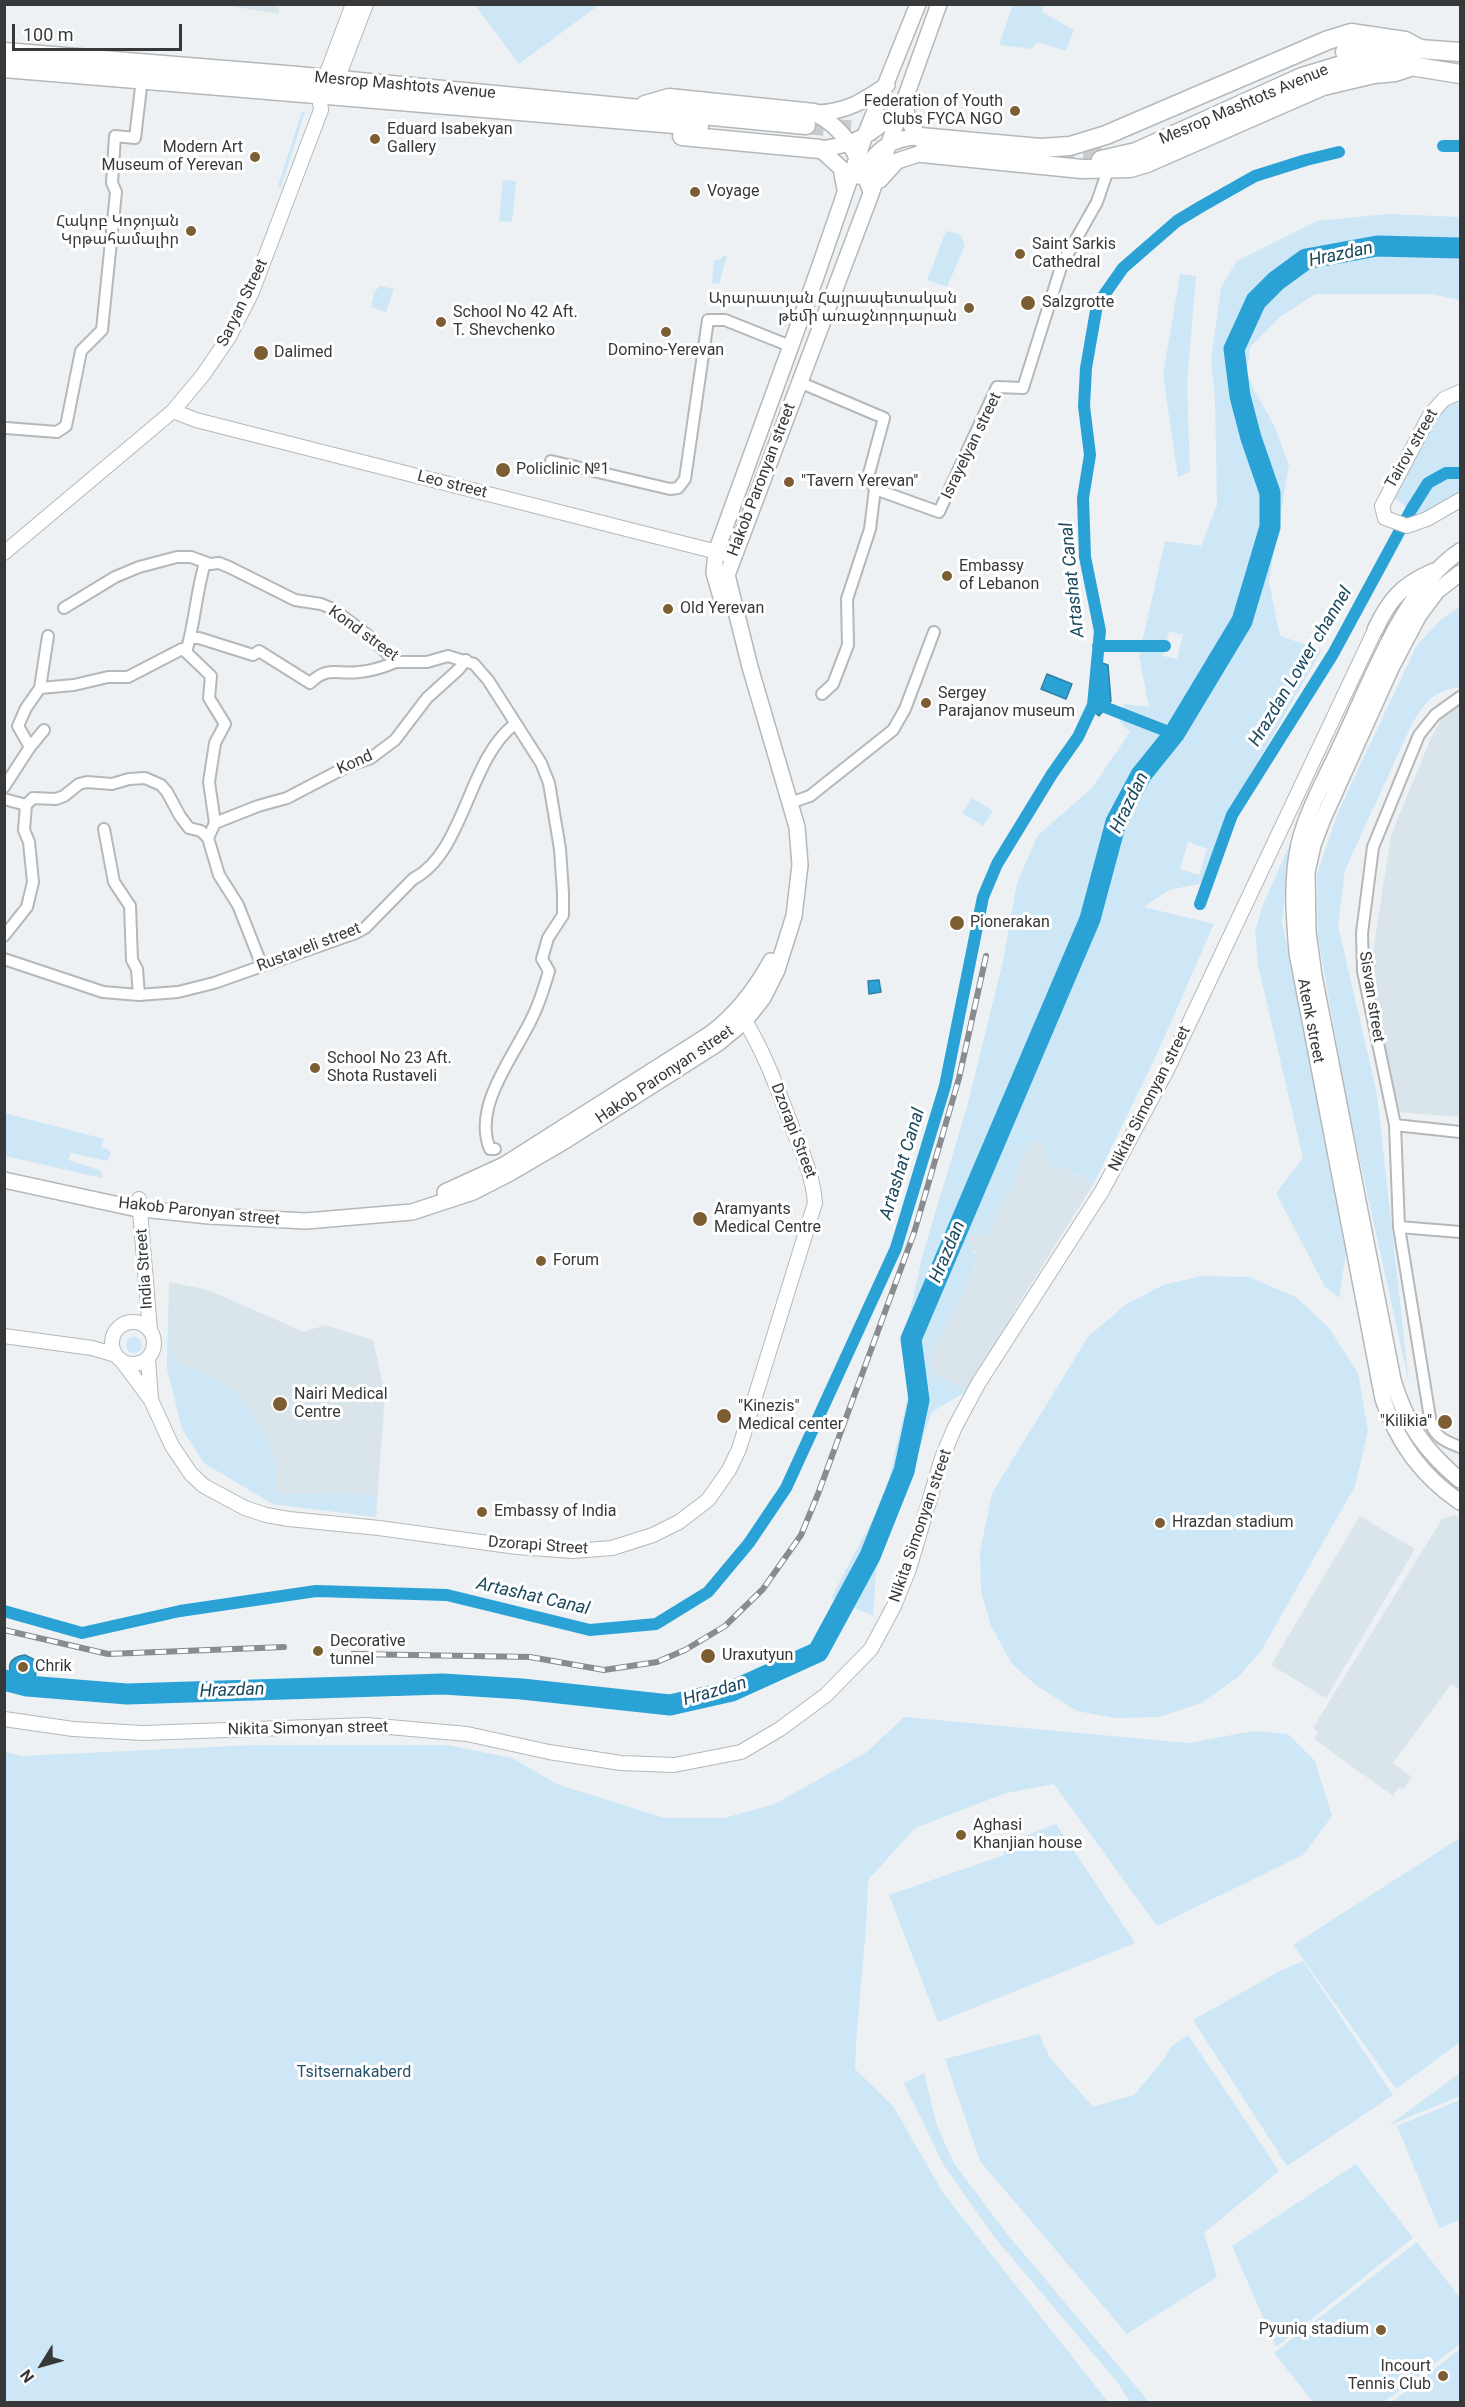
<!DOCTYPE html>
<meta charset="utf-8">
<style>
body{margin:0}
#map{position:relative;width:1465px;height:2407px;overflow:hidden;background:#edf1f4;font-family:Roboto,sans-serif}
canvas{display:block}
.frame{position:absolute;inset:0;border:6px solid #373839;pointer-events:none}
.north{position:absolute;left:12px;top:2335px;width:60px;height:60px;-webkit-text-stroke:4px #fff;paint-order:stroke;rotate:233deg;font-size:16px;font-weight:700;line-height:24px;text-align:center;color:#373839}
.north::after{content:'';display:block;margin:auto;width:21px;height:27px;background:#373839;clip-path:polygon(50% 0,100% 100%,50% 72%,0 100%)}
.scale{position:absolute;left:12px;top:24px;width:170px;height:27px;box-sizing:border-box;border:3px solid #373839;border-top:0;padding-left:8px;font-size:18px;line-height:21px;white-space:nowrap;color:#373839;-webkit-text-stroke:4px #fff;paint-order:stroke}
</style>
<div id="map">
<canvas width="1465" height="2407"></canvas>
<div class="frame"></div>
<div class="north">N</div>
<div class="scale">100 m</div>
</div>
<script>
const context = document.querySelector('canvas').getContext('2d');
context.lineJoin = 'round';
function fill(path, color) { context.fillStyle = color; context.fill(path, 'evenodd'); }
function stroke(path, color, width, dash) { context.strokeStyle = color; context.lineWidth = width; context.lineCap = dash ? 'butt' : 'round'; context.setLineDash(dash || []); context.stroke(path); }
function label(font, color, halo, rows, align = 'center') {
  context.font = font + ' Roboto,"Noto Sans Armenian",sans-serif'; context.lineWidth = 6; context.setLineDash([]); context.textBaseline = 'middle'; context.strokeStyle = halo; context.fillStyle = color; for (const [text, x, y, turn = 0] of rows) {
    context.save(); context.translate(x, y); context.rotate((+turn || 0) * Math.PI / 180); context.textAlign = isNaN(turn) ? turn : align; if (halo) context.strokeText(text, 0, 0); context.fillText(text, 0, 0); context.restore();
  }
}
fill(new Path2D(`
 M217,4H264L279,7V14Z
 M1457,702L1460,703V1117L1397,1112L1369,978L1391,835L1431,738L1440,722Z
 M1041,1139L1049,1162L1094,1183L1013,1313L1008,1327L967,1391L932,1374L929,1356L963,1296L978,1256L971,1248L969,1241L974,1235H988L1004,1197L1015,1188V1173L1031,1143Z
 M169,1282L208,1290L304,1332L325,1325L373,1340L385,1394L376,1517L273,1504L204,1463L182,1429L167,1368Z
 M1455,1515L1460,1518V1690L1451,1684L1393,1763L1412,1777L1403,1789L1399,1787L1393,1796L1314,1739L1318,1732L1313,1728L1442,1519Z
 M1360,1516L1415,1549L1326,1698L1271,1665Z`), '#d9e5eb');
fill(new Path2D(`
 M1013,4L1044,5L1042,12L1074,30L1066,51L1037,42L1032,49L999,45Z
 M475,5H599L519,64Z
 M302,111L305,112L281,187L278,186Z
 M503,180L516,181L512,222L499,221Z
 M1388,214L1460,217V300L1431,294H1315L1280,317L1250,347L1247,371L1254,390L1274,425L1289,465L1269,582L1280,636L1322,650L1228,813L1203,883L1169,890L1144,907L1214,924L1156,1056L1094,1183L1063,1168H1055L1049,1163L1041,1140L1031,1143L1015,1173V1188L1004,1197L988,1235H974L969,1241L974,1254L978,1255L963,1296L929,1356L933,1374L967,1391L932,1412L876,1572L873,1616L831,1598L885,1496L909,1391L906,1331L922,1257L967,1107L1003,961L1017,883L1038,835L1092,788L1130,732L1119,721L1124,704L1149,707L1139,656L1165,541L1201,546L1217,505L1215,400L1211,360L1221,287L1237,261L1317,221ZM1169,631L1183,635L1177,659L1163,656ZM1188,842L1207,849L1199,875L1180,869Z
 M946,231L960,234L965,245L947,287L927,280Z
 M724,255L727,256L719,284L712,283L714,260L721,259Z
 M1180,274L1196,276L1187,382L1190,472L1178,477L1163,375Z
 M380,286L394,289L386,312L371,307L374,292Z
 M1460,398V493L1438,504L1419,516L1394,498L1435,416Z
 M1460,607V687C1432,691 1425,702 1411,726L1345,870L1338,925L1377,1094L1409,1383L1346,1097L1318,937L1317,874L1339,810L1417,645L1440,620Z
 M972,798L993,811L983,826L962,813Z
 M1291,842L1282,921L1346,1253L1339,1298L1325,1287L1276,1193L1303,1158L1258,965L1255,931L1262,907Z
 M5,1113L104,1139L101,1147L108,1149L111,1154L107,1161L71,1153L68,1160L100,1170L102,1172V1178L5,1156Z
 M1202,1276L1249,1277L1296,1297L1329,1328L1358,1373L1368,1431L1355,1486L1261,1651L1237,1678L1201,1703L1159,1717L1115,1718L1077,1711L1037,1686L1012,1664L991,1626L981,1591L980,1552L992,1493L1088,1337L1125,1305L1163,1285Z
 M169,1301L173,1361C189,1367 206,1372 220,1381C253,1401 283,1456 275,1494L349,1493L377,1497L376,1517L273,1504L204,1463L182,1429L167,1368Z
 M126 1345a8 8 0 1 1 16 0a8 8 0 1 1-16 0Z
 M904,1717L1188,1743L1254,1731L1288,1734L1315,1761L1332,1816L1303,1855L1157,1926L1054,1784L1006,1793L915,1828L868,1880C867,1944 857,2006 855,2069L893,2106L943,2193L1108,2402H5V1752L22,1756L255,1745H447L512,1758L557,1784L664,1818H724L775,1804L867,1752Z
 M1056,1824L1135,1943L938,2022L889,1895L1004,1855V1844Z
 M1460,1838V2042L1396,2089L1293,1945Z
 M1303,1961L1393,2095L1287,2166L1193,2020L1282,1970Z
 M1039,2034L1050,2058L1093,2107L1134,2095L1164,2059L1172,2046L1188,2035L1279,2171L1204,2233L1217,2277L1127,2334L980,2161L945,2059Z
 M924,2073L937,2126L954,2163L1007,2234L1149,2402H1130L1118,2383L995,2238L943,2164L904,2083Z
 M1460,2073V2096L1388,2126Z
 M1460,2100V2220L1439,2228L1397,2126Z
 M1356,2164L1413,2238L1276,2347L1232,2246Z
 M1417,2242L1460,2298V2344L1384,2402H1313L1274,2353Z
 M1460,2349V2402H1392Z`), '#cde7f6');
const water = new Path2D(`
 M1102,663L1108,665L1111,701L1099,716L1094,712Z
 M1047,674L1072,684L1066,699L1041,689Z
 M879,980L881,992L869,994L868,981Z
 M25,1655L35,1660L37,1669L34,1681L14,1679C5,1666 10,1657 25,1655Z`);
fill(water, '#2ba2d5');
stroke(water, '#2f82a6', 1.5);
stroke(new Path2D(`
 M1443,146H1460
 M1098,646H1165
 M1103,695L1102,706L1174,734
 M1200,904L1232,815L1333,654L1411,510L1428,483L1446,473H1460
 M4,1611L82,1633L180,1611L316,1591L447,1595L590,1630L656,1624L708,1592L749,1543L786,1488L896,1248L945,1086L983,897L997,864L1052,774L1078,737L1093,705L1100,631L1085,557L1083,498L1090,455L1084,406L1086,368L1097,305L1123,268L1177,221L1202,206L1255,176L1306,160L1339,152`), '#2ba2d5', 12);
stroke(new Path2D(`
 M4,1680L27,1686L127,1694L443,1684L522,1689L670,1705L732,1691L818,1652L870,1556L904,1471L919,1400L911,1339L1090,919L1116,822L1141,775L1174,734L1242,621L1270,527V493L1251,438L1240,396L1234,349L1256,301L1276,281L1306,259L1377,246L1460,248`), '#2ba2d5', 21);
stroke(new Path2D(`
 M806,125L909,135
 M1056,152L1102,151`), '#c9cccf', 18, [18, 9]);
const street = new Path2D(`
 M799,382L884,418L868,477L875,489L870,529L847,599L848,645L833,684L822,694
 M6,428L57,432L66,426L81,351L102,330L116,192L112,183L115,136L135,138L142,79
 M551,461L670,489L678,488L685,479L708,320H725L790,346
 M875,489L939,512L997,387L1023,388L1062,264L1097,202L1108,170
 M205,563C196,592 195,623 186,652L211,676L209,698L225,724L215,743L209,782L215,823
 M64,608L115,577L139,567L177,557H191L210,564L219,563L229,567L295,600L321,604L333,609L369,636L396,662H427L448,656L474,664L488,680L541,763L549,783L560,849L563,893V915L548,938L542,959L549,971C544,988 539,1005 531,1020C514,1056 472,1107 490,1149H495
 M190,638H199L253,655L259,651L310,683C329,665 337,675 359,672C371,671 384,667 396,662
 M40,688L74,685L108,677H128L182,649L186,652
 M1460,697L1435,715L1419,735L1373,847L1362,933L1363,971L1395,1125L1399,1227L1431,1424C1436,1438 1447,1442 1460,1447
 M30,747L18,726L26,708L40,688L48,636
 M4,787L30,747L44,730
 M4,799L26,805L24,830L29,842L33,882L27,907L4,936
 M790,803L810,796L893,730L905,709L934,632
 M26,805L33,798L56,799L64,796L79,784L87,782L112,784L129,779L145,778L161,785L167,792L180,816L189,828L201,831L208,838L219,875L238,905L262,966
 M104,829L114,882L130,906L132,960L137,969L139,995
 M208,838L215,823L258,806L287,798L350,765L371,758L395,740L427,698L459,669L466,660
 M4,959L103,992L139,995L178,992L214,983L356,933L365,928L413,879C465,852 468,759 515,724
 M1395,1125L1460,1132
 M1399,1227L1460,1232`);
const secondary = new Path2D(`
 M334,88L366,4
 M1460,392L1444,399L1430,415L1382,506L1385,518L1407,526L1427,519L1460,500
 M173,411L196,420L733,556
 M4,553L173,411L203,375L229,337L252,292L321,110L319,94L353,4
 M139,1199L150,1330
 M112 1343a21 21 0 1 1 42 0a21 21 0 1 1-42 0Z
 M4,1336L92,1348L116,1355
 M148,1359L151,1400
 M122,1361L151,1400L172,1446L191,1474L204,1486L245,1508L266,1515L289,1519L379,1528L517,1547L573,1551L612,1548L653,1535L679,1522L708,1500L729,1470L739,1449L815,1203C813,1173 799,1146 789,1119C776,1085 764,1052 745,1021
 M4,1719L73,1729L143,1733L367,1725L467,1734L549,1752L621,1763L674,1765L741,1752L780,1729L826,1695L871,1649L894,1606L909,1569L942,1458L954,1429L978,1384L1102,1191L1167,1070L1375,630`);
const primary = new Path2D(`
 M906,99C905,115 909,125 920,137
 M814,113C848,129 859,159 871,192
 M816,113C846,112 862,102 887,85
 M820,149C856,145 872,134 898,110
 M820,149L841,168L845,189
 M858,176C876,152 889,137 920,137
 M880,180L897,161L922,153
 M1460,551C1402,590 1370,685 1340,747C1326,778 1307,810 1299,844C1291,881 1294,916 1297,953L1383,1399C1397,1442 1423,1477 1460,1502
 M1460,573L1437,591L1419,615L1392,666L1322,821L1313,845L1307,872L1308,932L1314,976L1393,1380C1406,1424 1425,1451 1460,1480
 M723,604L714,573L716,552L817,274L864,138L918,4
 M1375,630C1389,599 1403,584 1434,571
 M4,1180L133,1208L209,1216L306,1221L412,1212L473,1192L510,1173L568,1139L717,1044L745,1021L763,998L777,970L794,916L800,865L797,827L750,667L727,575L869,199L939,4
 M445,1192L504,1165L710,1034C737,1014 755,990 771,961`);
const highway = new Path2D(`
 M4,52L298,76L806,125
 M1345,52L1392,47L1460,52
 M4,68L699,126
 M645,105L669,98L814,113
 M682,136L820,149
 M920,137L1040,148L1070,146L1106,135L1328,40L1351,33L1405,41L1418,48
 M922,153L1082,169L1130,168L1147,163L1323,86L1374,74L1395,72L1413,66
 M1101,160L1136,152L1302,77L1348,63L1365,61L1392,63L1460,74`);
stroke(street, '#b4b8ba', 14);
stroke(secondary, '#b4b8ba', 16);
stroke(primary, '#b4b8ba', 18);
stroke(highway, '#b4b8ba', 21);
stroke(street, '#fff', 10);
stroke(secondary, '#fff', 14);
stroke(primary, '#fff', 15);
stroke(highway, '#fff', 18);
const rail = new Path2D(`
 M4,1630L108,1654L284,1647
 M353,1654L530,1657L604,1670L657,1662L685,1650L725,1626L763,1589L801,1535L818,1494L914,1233L959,1078L986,956`);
stroke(rail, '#898c8e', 6);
stroke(rail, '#fff', 4, [11]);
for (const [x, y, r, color] of [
 [1015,111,6,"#7c5e32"],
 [375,139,6,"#7c5e32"],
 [255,157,6,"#7c5e32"],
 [695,192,6,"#7c5e32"],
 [191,231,6,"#7c5e32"],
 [1020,254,6,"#7c5e32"],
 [1028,303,8,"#7c5e32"],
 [969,308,6,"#7c5e32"],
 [441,322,6,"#7c5e32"],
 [666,332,6,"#7c5e32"],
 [261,353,8,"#7c5e32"],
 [503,470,8,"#7c5e32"],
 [789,482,6,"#7c5e32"],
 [947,576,6,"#7c5e32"],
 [668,609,6,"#7c5e32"],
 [926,703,6,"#7c5e32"],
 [957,923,8,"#7c5e32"],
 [315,1068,6,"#7c5e32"],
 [700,1219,8,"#7c5e32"],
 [541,1261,6,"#7c5e32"],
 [280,1404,8,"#7c5e32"],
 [724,1416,8,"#7c5e32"],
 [1445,1422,8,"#7c5e32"],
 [482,1512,6,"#7c5e32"],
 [1160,1523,6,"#7c5e32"],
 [318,1651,6,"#7c5e32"],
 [708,1656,8,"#7c5e32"],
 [23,1667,6,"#7c5e32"],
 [961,1835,6,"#7c5e32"],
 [1381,2330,6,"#7c5e32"],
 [1443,2376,6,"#7c5e32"]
]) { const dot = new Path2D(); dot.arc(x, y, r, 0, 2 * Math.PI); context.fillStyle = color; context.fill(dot); stroke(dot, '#fff', 2); }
label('16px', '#373839', '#fff', [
 ["Mesrop Mashtots Avenue",405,86,5],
 ["Mesrop Mashtots Avenue",1244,105,-23],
 ["Saryan Street",243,303,-64],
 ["Israyelyan street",972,446,-64],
 ["Tairov street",1412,449,-60],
 ["Hakob Paronyan street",762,480,-69],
 ["Leo street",452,485,14],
 ["Kond street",363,634,36],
 ["Kond",355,763,-24],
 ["Rustaveli street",309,948,-21],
 ["Sisvan street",1371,997,81],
 ["Atenk street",1310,1021,79],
 ["Hakob Paronyan street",665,1075,-34],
 ["Nikita Simonyan street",1150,1099,-63],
 ["Dzorapi Street",793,1131,69],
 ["Hakob Paronyan street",199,1212,6],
 ["India Street",145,1269,-94],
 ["Nikita Simonyan street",921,1526,-71],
 ["Dzorapi Street",538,1546,4],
 ["Nikita Simonyan street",308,1729,-1]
]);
label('16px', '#373839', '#fff', [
 ["Federation of Youth",1003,102,"right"],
 ["Clubs FYCA NGO",1003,120,"right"],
 ["Eduard Isabekyan",387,130],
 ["Gallery",387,148],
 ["Modern Art",243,148,"right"],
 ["Museum of Yerevan",243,166,"right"],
 ["Voyage",707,192],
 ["Հակոբ Կոջոյան",179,222,"right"],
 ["Կրթահամալիր",179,240,"right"],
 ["Saint Sarkis",1032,245],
 ["Cathedral",1032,263],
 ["Արարատյան Հայրապետական",957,299,"right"],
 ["թեմի առաջնորդարան",957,317,"right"],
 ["Salzgrotte",1042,303],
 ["School No 42 Aft.",453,313],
 ["T. Shevchenko",453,331],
 ["Domino-Yerevan",666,351,"center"],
 ["Dalimed",274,353],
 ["Policlinic №1",516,470],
 ["\"Tavern Yerevan\"",801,482],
 ["Embassy",959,567],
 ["of Lebanon",959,585],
 ["Old Yerevan",680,609],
 ["Sergey",938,694],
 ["Parajanov museum",938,712],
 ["Pionerakan",970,923],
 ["School No 23 Aft.",327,1059],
 ["Shota Rustaveli",327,1077],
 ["Aramyants",714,1210],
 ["Medical Centre",714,1228],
 ["Forum",553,1261],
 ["Nairi Medical",294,1395],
 ["Centre",294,1413],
 ["\"Kinezis\"",738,1407],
 ["Medical center",738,1425],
 ["\"Kilikia\"",1432,1422,"right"],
 ["Embassy of India",494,1512],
 ["Hrazdan stadium",1172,1523],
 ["Decorative",330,1642],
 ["tunnel",330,1660],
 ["Uraxutyun",722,1656],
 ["Chrik",35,1667],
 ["Aghasi",973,1826],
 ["Khanjian house",973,1844],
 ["Pyuniq stadium",1369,2330,"right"],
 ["Incourt",1431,2367,"right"],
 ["Tennis Club",1431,2385,"right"]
], 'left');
label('16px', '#26536a', '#fff', [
 ["Tsitsernakaberd",354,2073]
]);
label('italic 18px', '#1a485e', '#fff', [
 ["Hrazdan",1341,255,-12],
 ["Artashat Canal",1073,580,-96],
 ["Hrazdan Lower channel",1301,667,-59],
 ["Hrazdan",1130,803,-64],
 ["Artashat Canal",903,1164,-73],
 ["Hrazdan",948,1252,-67],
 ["Artashat Canal",533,1597,13],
 ["Hrazdan",232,1691,-2],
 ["Hrazdan",715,1692,-16]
]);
</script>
